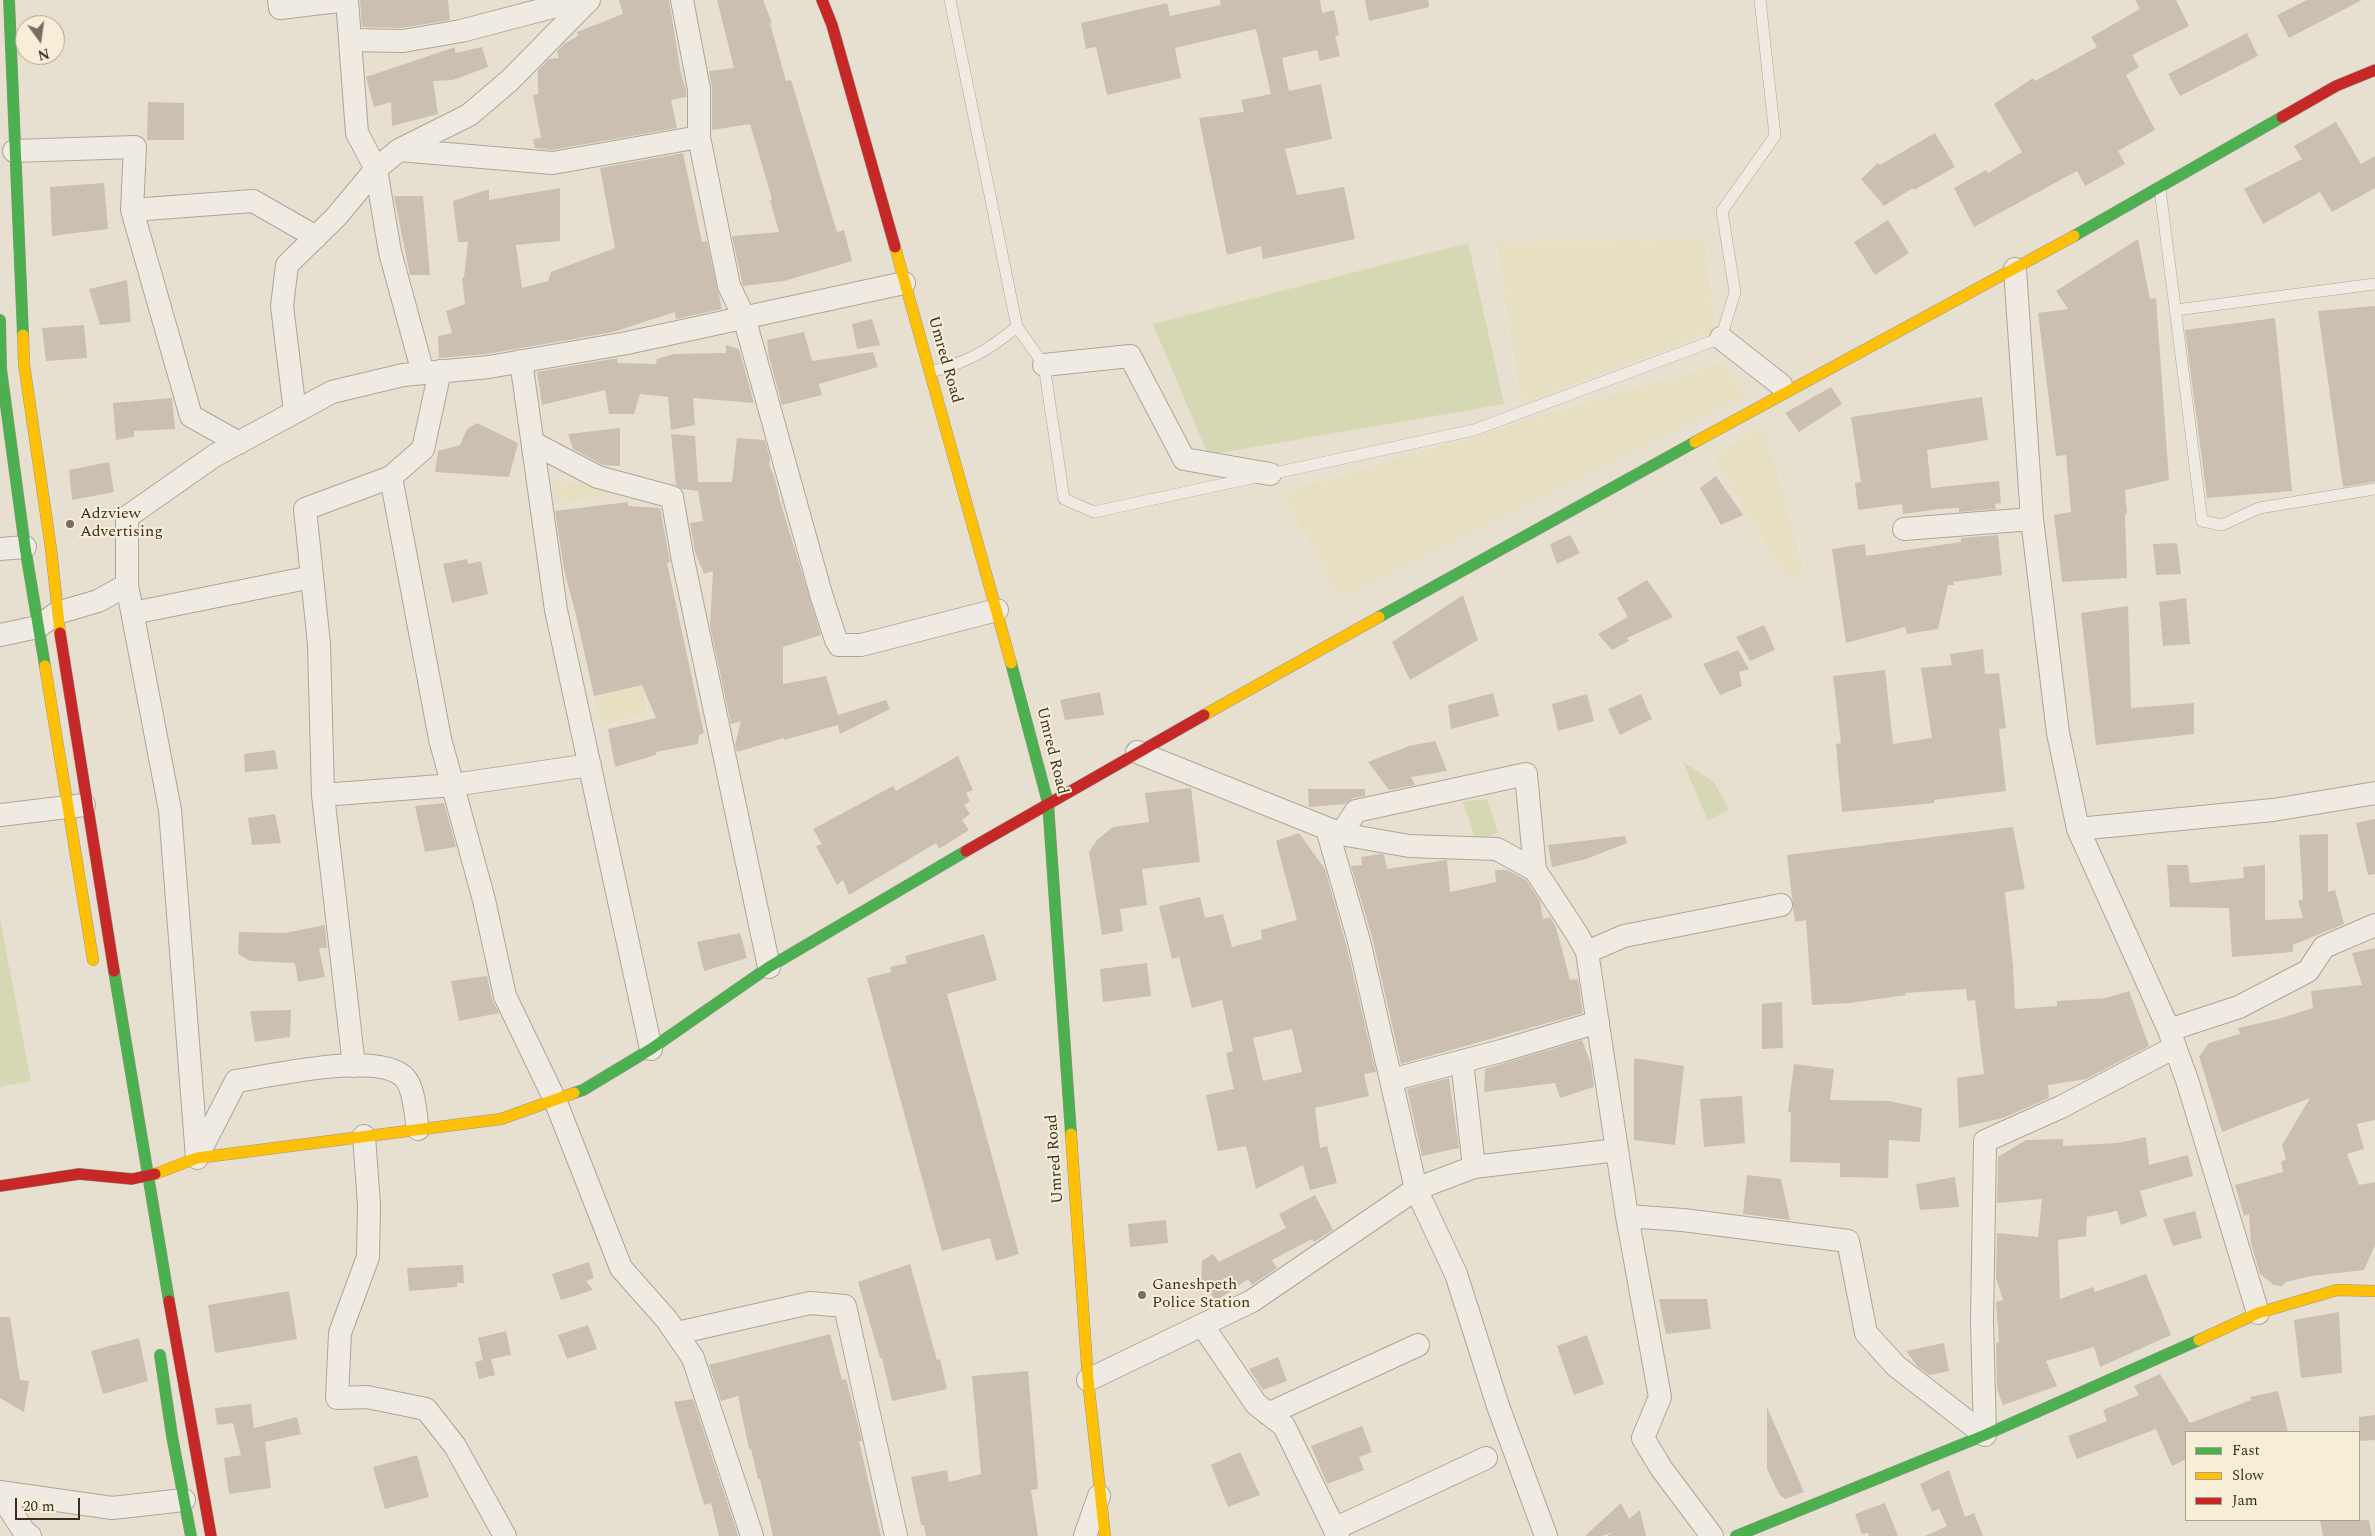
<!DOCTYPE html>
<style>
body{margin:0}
#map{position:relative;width:2375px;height:1536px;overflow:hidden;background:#e7e0d1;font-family:Spectral,serif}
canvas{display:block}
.legend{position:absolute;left:2185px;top:1431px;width:175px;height:90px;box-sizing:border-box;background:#f7eed8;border:1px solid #ada18e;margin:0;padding:6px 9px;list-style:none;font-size:15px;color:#3d2e20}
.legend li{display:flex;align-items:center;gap:10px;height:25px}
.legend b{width:25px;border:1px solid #ada18e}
.north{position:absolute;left:15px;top:15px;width:50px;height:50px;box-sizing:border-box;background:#f7eed8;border:1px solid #ada18e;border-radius:50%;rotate:166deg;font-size:14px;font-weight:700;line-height:20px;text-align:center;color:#3d2e20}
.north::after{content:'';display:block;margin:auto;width:18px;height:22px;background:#786c5e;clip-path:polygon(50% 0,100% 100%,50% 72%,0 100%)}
.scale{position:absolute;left:15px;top:1498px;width:65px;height:22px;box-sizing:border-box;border:2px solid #3d2e20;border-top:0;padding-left:6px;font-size:15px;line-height:18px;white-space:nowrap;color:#3d2e20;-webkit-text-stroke:4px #f7eed8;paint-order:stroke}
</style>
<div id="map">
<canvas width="2375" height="1536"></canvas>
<ul class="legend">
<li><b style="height:6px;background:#4caf50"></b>Fast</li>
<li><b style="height:6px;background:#ffc107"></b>Slow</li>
<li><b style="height:6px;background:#c62828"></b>Jam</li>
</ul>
<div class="north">N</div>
<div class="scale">20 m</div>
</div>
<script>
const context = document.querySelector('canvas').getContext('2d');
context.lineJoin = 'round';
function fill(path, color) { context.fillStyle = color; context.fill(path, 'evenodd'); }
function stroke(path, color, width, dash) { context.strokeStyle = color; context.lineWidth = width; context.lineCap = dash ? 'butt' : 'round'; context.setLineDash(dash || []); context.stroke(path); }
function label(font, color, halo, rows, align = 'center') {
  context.font = font + ' Spectral,serif'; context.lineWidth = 4; context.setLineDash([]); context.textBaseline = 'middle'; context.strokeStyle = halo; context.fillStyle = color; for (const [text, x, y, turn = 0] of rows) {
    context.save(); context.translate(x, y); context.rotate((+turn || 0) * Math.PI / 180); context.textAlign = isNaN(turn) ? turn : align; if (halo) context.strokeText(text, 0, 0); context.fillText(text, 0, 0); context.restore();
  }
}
fill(new Path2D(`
 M1704,240L1715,330L1522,404L1497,242Z
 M1724,362L1746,394L1340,597L1282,493Z
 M1763,425L1804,573L1789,582L1713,456Z
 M553,481L605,486L607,494L556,504Z
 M642,685L646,713L602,726L594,696Z`), '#e6dfc2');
fill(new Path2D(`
 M1468,243L1504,404L1208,455L1153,324Z
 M1683,762L1714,782L1729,809L1708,821Z
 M1487,799L1498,833L1476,841L1463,801Z
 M0,919L31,1081L0,1087Z`), '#d6d7b3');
fill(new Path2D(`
 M360,0H448L450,20L402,28L362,27Z
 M619,0H669L681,74L686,90V97L671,100L677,128L552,150L535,148L533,139L541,138L533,95L538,94V70L549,59L559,58L557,51L564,44L578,36L577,32L623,14Z
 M717,0H763L772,23H770L786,81L791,80L837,232L844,230L852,261L784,281L743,286L732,236L779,232L770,200L772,199L750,124L712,130V89L709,71L734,68Z
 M1220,0H1320L1322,13L1334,10L1339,35L1335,36L1340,56L1320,61L1317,50L1282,58L1289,91L1321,84L1332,139L1285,149L1297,195L1344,187L1355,239L1263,259L1261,246L1227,255L1199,118L1244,112L1241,100L1271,94L1256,29L1175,48L1181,78L1107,95L1096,47L1086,49L1081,23L1167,3L1170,16L1221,5Z
 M1365,0H1428L1429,7L1369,21Z
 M2135,0H2176L2189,26L2132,55L2139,67L2126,75L2155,130L2118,151L2125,164L2085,186L2077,171L1974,227L1954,188L1986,170L1988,173L2022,152L1994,104L2033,78L2035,81L2097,47L2091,37L2140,9Z
 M2307,0H2362L2289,38L2277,15Z
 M2247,33L2258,56L2180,96L2168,74Z
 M455,47V53L482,47L488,67L453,80L433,81L438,114L392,126L391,102L374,107L366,77Z
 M148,102L184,103V140H147Z
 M2336,122L2361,164L2375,156V188L2332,212L2320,192L2263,224L2244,189L2302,159L2294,146Z
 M1935,133L1955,167L1914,190L1913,188L1884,206L1861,179L1878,163L1880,165Z
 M683,153L702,242L707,241L722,309L676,319L675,312L613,332L487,354L439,358L438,336L452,333L446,311L465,304L462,278L464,277L468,242H458L453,201L489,189V200L560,188V241L516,245L522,288L548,281L551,272L615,248L600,168Z
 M104,183L108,229L52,236L50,187Z
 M394,196H423L430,275H410Z
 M1888,220L1909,253L1875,275L1854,242Z
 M2138,239L2150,299L2156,298L2169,480L2125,490L2127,514H2125L2127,578L2062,582L2054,515L2071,512L2066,455L2056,456L2038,313L2068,309L2056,291Z
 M127,280L131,322L100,325L89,289Z
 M2375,306V482L2343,487L2318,311Z
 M2275,318L2292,491L2207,498L2185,330Z
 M872,319L880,345L857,349L852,324Z
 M84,325L87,358L46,361L42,328Z
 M804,332L812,361L873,352L878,367L819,384L822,395L782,405L769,357L767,340Z
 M726,345L739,349L754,403L693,398L695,425L671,430L668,397L640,394L634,414H609L605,390L542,405L537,372L617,358L618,363L656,364L657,359L674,354L726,353Z
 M1831,387L1842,404L1799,432L1785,413Z
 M1982,397L1988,440L1927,450L1931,488L1999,481L2001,503L1995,504L1996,509L1959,512V508L1939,509L1903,514L1902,504L1858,510L1855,483L1861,482L1851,417Z
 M172,398L175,429L134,431V437L116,440L113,403Z
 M477,423L518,443L509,477L435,472L438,451L460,445L467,429Z
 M620,428V466L603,465L573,449L568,434Z
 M671,434L695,436L698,482H732L737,438L765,440L770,459L769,464L775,479L780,501L821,635L783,647V684L826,676L838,715L886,700L890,709L840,734L838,725L784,740V738L737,752L735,745L741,721L731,724L710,626L713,571L704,574L695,552L690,523L703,521L698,491L682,489L676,485Z
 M109,462L114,492L72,500L69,470Z
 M1716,476L1743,515L1721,525L1700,488Z
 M628,502V506L660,508L670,562L667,563L704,733L699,735L698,744L656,752V755L615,767L608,729L656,718L642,685L594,696L575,611L564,570L555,511Z
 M1570,535L1580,553L1557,564L1550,544Z
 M1998,535L2002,575L1953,582L1954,585H1948L1938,629L1907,634L1905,627L1846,643L1832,549L1865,544L1866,556L1961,542V538Z
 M2177,543L2181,574L2156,575L2153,544Z
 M467,559L468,564L481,561L488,594L452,603L443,564Z
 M1647,580L1673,617L1627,638L1629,641L1612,650L1598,634L1628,617L1617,598Z
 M1463,595L1478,640L1410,680L1392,642Z
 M2186,598L2190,644L2163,646L2159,602Z
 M2128,606L2131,708L2194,703V734L2096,745L2081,613Z
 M1764,625L1775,650L1750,661L1736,637Z
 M1983,649L1985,674L1999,673L2006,728L1999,729L2006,791L1934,800V803L1842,812L1836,744L1841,743L1833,676L1885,670L1893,744L1932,738L1921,668L1952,665L1950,654Z
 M1738,650L1749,669L1739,672L1742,686L1720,695L1703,664Z
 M1100,692L1104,715L1065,720L1060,700Z
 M1493,693L1499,716L1451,729L1448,705Z
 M1587,694L1594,721L1558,731L1552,704Z
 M1641,694L1652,719L1620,735L1608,709Z
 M1435,741L1447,771L1411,777L1415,785L1389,790L1368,762L1409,746Z
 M275,750L278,769L245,772L244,754Z
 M958,756L973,790L966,793L970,801L964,805L970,814L962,820L969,830L939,849L936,843L849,895L843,880L837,885L816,846L822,844L813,829L893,786L896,791Z
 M1191,788L1200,862L1142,869L1147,905L1120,909L1123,931L1102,935L1089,852L1097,840L1113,827L1149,822L1145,793Z
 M1308,789H1365V796L1353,798L1345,804L1309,807Z
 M444,803L456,847L425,852L415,806Z
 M275,814L281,843L252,845L248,818Z
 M2375,819V874L2368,875L2356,823Z
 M2013,827L2025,889L2005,892L2013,966L2015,1009L2057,1006V1001L2106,998L2129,991L2149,1046L2086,1079L2048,1085L2049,1098L2003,1118L1959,1128L1957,1078L1984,1074L1975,1000L1967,1001L1966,989L1905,993L1906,995L1850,1003L1812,1005L1806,920L1795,922L1787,855Z
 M1299,833L1325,869L1346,944L1376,1072L1364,1074L1369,1096L1315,1108L1320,1148L1327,1146L1337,1183L1310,1190L1303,1165L1256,1189L1246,1146L1218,1151L1206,1095L1234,1089L1226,1053L1233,1051L1222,1000L1192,1008L1179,957L1172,959L1159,906L1200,897L1205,918L1223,914L1232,947L1262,939L1261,930L1297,920L1276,841ZM1292,1029L1302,1072L1263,1081L1253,1038Z
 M2328,834V892L2335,890L2344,924L2293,945V952L2232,957L2229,908L2170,907L2167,865H2188L2190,883L2244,878L2243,867L2265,865V920L2303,918L2298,901L2303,899L2299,835Z
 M1625,836L1627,843L1586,859L1552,867L1548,845Z
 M1381,854L1384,855L1387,869L1447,860L1450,892L1496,882L1495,870H1507L1526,880L1540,901L1543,919L1550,917L1556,927L1570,980L1578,979L1583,1013L1401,1064L1372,937L1351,866L1362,865L1361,857Z
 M325,925L327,948H319L325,977L298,982L295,963L250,961L238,954L239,932L285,933Z
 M740,933L747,958L704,971L697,942Z
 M984,934L997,980L947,994L1019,1254L996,1261L990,1238L942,1251L867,978L891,972L890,967L907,963L905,956Z
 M2375,948V1120L2357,1124L2364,1149L2347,1154L2359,1185L2375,1182V1245L2364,1270L2311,1276L2286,1282L2282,1286L2274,1285L2260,1274L2251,1243L2249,1214L2244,1216L2235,1185L2283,1172L2281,1162L2286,1159L2282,1145L2310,1098L2222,1132L2199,1056L2209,1043L2240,1034L2238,1028L2278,1019L2313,1008L2311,991L2362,985L2352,953Z
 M1147,963L1151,996L1103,1002L1100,969Z
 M487,976L492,999L499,1013L459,1021L451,981Z
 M1782,1002L1783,1048L1762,1049V1004Z
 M291,1010L290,1037L255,1042L250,1011Z
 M1582,1040L1591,1064L1594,1087L1560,1098L1555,1083L1484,1092L1485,1069Z
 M1634,1058L1684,1066L1675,1145L1634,1140Z
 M1794,1064L1834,1069L1830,1100L1889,1101L1922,1108L1920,1142L1889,1140L1888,1178L1840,1177V1163L1790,1162L1791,1112H1788Z
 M1449,1078L1459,1148L1422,1156L1407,1089Z
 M1742,1096L1745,1143L1704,1147L1700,1099Z
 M2146,1137L2149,1165L2188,1155L2193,1176L2140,1191L2147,1216L2121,1225L2117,1211L2087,1217L2086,1236L2058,1240L2060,1299L2093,1287L2095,1292L2146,1274L2171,1335L2100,1367L2094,1347L2046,1361L2057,1386L2003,1405L1997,1389L1996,1343L1999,1342L1996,1302L2003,1300L1996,1278L1997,1233L2038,1237L2042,1199L1997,1203L1998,1157L2026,1140L2063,1139V1146L2117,1143Z
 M1747,1175L1781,1179L1790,1220L1743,1214Z
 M1955,1177L1959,1207L1920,1210L1916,1184Z
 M1315,1195L1333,1230L1314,1242L1312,1239L1272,1260L1277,1268L1252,1285L1248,1279L1216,1301L1201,1281L1202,1261L1213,1254L1219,1262L1286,1228L1279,1214Z
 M2195,1211L2202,1238L2173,1246L2163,1219Z
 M1166,1220L1168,1243L1130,1247L1128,1224Z
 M589,1262L594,1278L586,1281L593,1290L561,1300L552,1274Z
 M910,1264L937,1360L940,1359L947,1389L892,1401L882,1358H880L858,1282Z
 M463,1265L464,1283H457V1287L409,1291L407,1268Z
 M289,1291L297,1339L215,1353L208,1305Z
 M1659,1299H1707L1711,1329L1666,1334Z
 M2339,1312L2342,1373L2301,1378L2294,1320Z
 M0,1317H10L20,1380L29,1381L24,1412L0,1398Z
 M588,1325L597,1349L567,1359L558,1335Z
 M506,1331L511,1355L491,1359L495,1375L479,1379L475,1362L483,1360L478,1338Z
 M830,1334L842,1380L846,1379L856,1417L862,1441H859L881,1536H773L760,1479H758L751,1449H749L738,1396L721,1401L709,1365Z
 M1587,1335L1604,1384L1574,1395L1557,1346Z
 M139,1338L148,1381L103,1394L91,1351Z
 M1944,1343L1949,1371L1929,1375L1917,1366L1906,1351Z
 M1278,1357L1287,1381L1263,1390L1249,1369Z
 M1028,1371L1038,1489L1031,1490L1038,1536H926L924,1525H921L911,1477L947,1470L949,1482L981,1474L972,1376Z
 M2160,1374L2190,1423L2251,1400L2250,1397L2278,1391L2288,1432H2186V1459L2172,1466L2156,1429L2077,1459L2068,1436L2107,1421L2103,1410L2139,1395L2134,1386Z
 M693,1399L736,1529L738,1536H719L711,1503L704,1505L674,1402Z
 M251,1404L254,1428L297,1417L301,1434L265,1442L271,1488L229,1494L224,1458L241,1455L233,1423L217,1425L215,1408Z
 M1767,1407L1804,1492L1785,1499L1779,1494L1767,1469Z
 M2375,1415V1440L2359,1441V1417Z
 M1362,1426L1372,1452L1359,1457L1364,1470L1327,1484L1311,1446Z
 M1240,1452L1260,1495L1228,1507L1211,1465Z
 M417,1455L429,1497L385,1509L373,1467Z
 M1949,1470L1965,1517L1974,1513L1983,1536H1925L1947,1526L1939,1509L1932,1512L1920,1484Z
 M1621,1503L1629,1519L1640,1510L1646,1536H1607L1613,1532L1602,1536H1585Z
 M1885,1503L1898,1536H1869L1868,1533L1862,1534L1855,1514Z
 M2320,1520H2369L2372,1536H2323Z`), '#cbbfb2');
const lane = new Path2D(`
 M2160,189L2202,521L2222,525L2259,508L2375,489
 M2176,310L2375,284
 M1017,327L1044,365L1064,499L1094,512L1474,430L1721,338L1735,292L1722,211L1775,136L1760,0
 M931,372C968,362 987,351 1017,327L950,0`);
const street = new Path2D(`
 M279,0L280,8L347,0L357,133L376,169L390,252L423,373
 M682,0L699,89V137L729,286L744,317L821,594L836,640L839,645H861L997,610
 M350,40L403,41L461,31L579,0
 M399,150L553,163L699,137
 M14,151L135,147L132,210L253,201L316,237
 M132,210L191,416L239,443
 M2015,269L2032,519L2058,733L2078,829L2169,1030L2188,1083L2258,1313
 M1721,338L1781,385
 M521,361L556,610L651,1049
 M1044,365L1130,356L1184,459L1270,474
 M440,371L423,449L391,477L440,739L484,900L505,996L555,1100L621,1268L667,1320L693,1358L752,1536
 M295,412L282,306L287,265L336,217L376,169L399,150L469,115L509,81L589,0
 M533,443L598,477L672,497L682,555L769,967
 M1904,529L2032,519
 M0,549L25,547
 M127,585L170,810L197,1158
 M133,613L312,577
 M0,635L38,627L57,613L98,601L127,585V517L214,456L332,392L403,375L489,367L627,343L904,283
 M1137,752L1341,834L1409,846L1497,849L1535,870L1577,934L1587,952L1627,1216L1660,1397L1643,1438L1661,1468L1712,1536
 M323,795L453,785L590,765
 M0,815L84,805
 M1327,829L1359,941L1416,1189L1456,1274L1498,1406L1546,1536
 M2078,829L2273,810L2375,793
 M1341,834L1356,811L1526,774L1535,870
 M1587,952L1624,936L1781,905
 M2169,1030L2239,1007L2308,971L2324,947L2375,925
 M1462,1061L1474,1167
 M354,1066L323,795L319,644L305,509L391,477
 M1391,1080L1501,1051L1598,1022
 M364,1136L369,1205L368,1257L340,1333L337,1398L367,1397L426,1409L455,1446L505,1536
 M197,1157L236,1081C271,1076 379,1050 405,1078C415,1090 415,1114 418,1129
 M1627,1216L1683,1220L1848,1241L1866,1333L1896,1366L1985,1435L1982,1322L1985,1141L2061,1107L2175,1047
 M1203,1326L1256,1404L1284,1426L1338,1536
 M677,1333L810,1303L845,1306L896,1536
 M1088,1380L1252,1301L1416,1189L1474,1167L1617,1150
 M1268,1414L1418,1345
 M0,1492L112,1508L184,1500
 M0,1494L23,1530L30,1536
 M1334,1529L1486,1458
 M1085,1536L1099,1496`);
const fast = new Path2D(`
 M9,0L23,335
 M2074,236L2282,117
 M0,320L1,369L25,547L45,666
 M1379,617L1695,442
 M1011,663L1048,803L1071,1134
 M114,971L169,1301
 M574,1093L583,1090L651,1049L769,967L966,851
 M160,1355L172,1436L191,1536
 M1736,1536L1985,1435L2199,1340`);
const slow = new Path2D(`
 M895,247L1011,663
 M23,335L24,364L51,549L60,633
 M1695,442L2074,236
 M45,666L93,960
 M1204,715L1379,617
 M1071,1134L1088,1380L1105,1536
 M155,1174L197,1158L501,1119L574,1093
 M2199,1340L2258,1313L2337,1290L2375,1291`);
const jam = new Path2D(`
 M822,0L832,25L895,247
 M2282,117L2336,86L2375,70
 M60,633L114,971
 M966,851L1204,715
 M0,1186L79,1174L132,1179L155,1174
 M169,1301L211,1536`);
stroke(lane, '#ada599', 12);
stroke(street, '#ada599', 24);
stroke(fast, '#9c958a', 12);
stroke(slow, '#9c958a', 12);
stroke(jam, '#9c958a', 12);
stroke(lane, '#efebe3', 11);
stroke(street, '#efebe3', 22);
stroke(fast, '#4caf50', 11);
stroke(slow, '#ffc107', 11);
stroke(jam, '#c62828', 11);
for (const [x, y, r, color] of [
 [70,524,5,"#786c5e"],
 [1142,1295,5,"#786c5e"]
]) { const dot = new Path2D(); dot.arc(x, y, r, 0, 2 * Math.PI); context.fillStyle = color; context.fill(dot); stroke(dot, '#f7eed8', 2); }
label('16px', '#3d2e20', '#f7eed8', [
 ["Umred Road",944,360,74],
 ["Umred Road",1051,751,76],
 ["Umred Road",1056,1159,-94]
]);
label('16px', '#3d2e20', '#f7eed8', [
 ["Adzview",80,515],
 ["Advertising",80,533],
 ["Ganeshpeth",1152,1286],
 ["Police Station",1152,1304]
], 'left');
</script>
